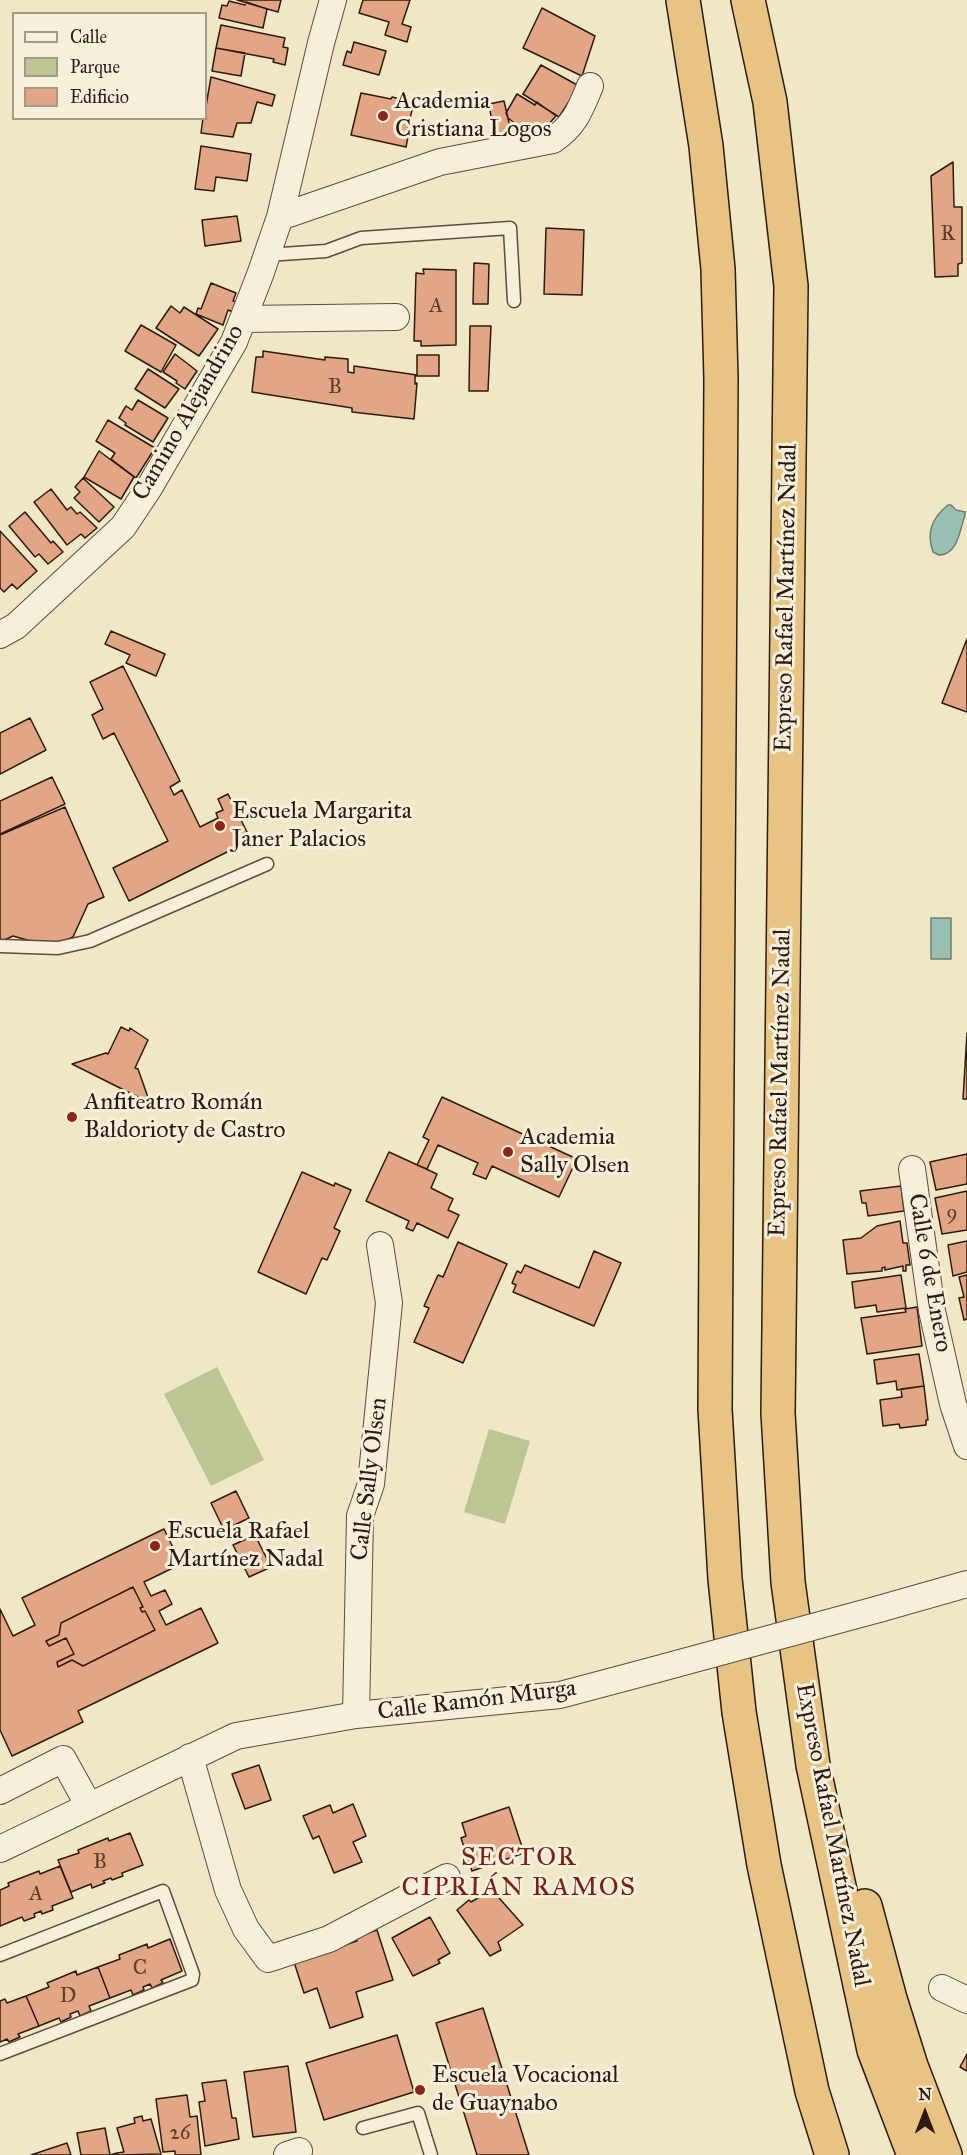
<!DOCTYPE html>
<meta charset="utf-8">
<style>
body{margin:0}
#map{position:relative;width:967px;height:2155px;overflow:hidden;background:#f0e7c7;font-family:"IM FELL Great Primer",serif}
canvas{display:block}
.legend{position:absolute;left:12px;top:12px;width:195px;height:108px;box-sizing:border-box;background:#f5efdb;border:2px solid #a59a89;margin:0;padding:8px 10px;list-style:none;font-size:18px;color:#2e1a0e}
.legend li{display:flex;align-items:center;gap:12px;height:30px}
.legend b{width:30px;border:2px solid #a59a89}
.north{position:absolute;left:895px;top:2083px;width:60px;height:60px;-webkit-text-stroke:4px #f5efdb;paint-order:stroke;rotate:0deg;font-size:16px;font-weight:700;line-height:24px;text-align:center;color:#2e1a0e}
.north::after{content:'';display:block;margin:auto;width:21px;height:27px;background:#2e1a0e;clip-path:polygon(50% 0,100% 100%,50% 72%,0 100%)}
</style>
<div id="map">
<canvas width="967" height="2155"></canvas>
<ul class="legend">
<li><b style="height:8px;background:#f5efdb"></b>Calle</li>
<li><b style="height:16px;background:#bcc594"></b>Parque</li>
<li><b style="height:16px;background:#e3a684"></b>Edificio</li>
</ul>
<div class="north">N</div>
</div>
<script>
const context = document.querySelector('canvas').getContext('2d');
context.lineJoin = 'round';
function fill(path, color) { context.fillStyle = color; context.fill(path, 'evenodd'); }
function stroke(path, color, width, dash) { context.strokeStyle = color; context.lineWidth = width; context.lineCap = dash ? 'butt' : 'round'; context.setLineDash(dash || []); context.stroke(path); }
function label(font, color, halo, rows, align = 'center') {
  context.font = font + ' "IM FELL Great Primer",serif'; context.lineWidth = 6; context.setLineDash([]); context.textBaseline = 'middle'; context.strokeStyle = halo; context.fillStyle = color; for (const [text, x, y, turn = 0] of rows) {
    context.save(); context.translate(x, y); context.rotate((+turn || 0) * Math.PI / 180); context.textAlign = isNaN(turn) ? turn : align; if (halo) context.strokeText(text, 0, 0); context.fillText(text, 0, 0); context.restore();
  }
}
fill(new Path2D(`
 M217,1367L264,1460L211,1486L164,1394Z
 M489,1429L530,1441L505,1524L464,1512Z`), '#bcc594');
const water = new Path2D(`
 M948,505H951L956,510L965,512V515C960,529 958,555 939,555L933,552C926,532 932,518 948,505Z
 M931,918H951V959H931Z`);
fill(water, '#9ac0b3');
stroke(water, '#6f7e71', 1.5);
const building = new Path2D(`
 M237,0H281L278,12Z
 M363,0H410L402,24L411,27L407,42L385,35L389,22L359,13Z
 M229,1L245,5L246,2L267,9L263,28L219,18L222,5L227,6Z
 M542,8L595,36L582,76L523,48Z
 M221,25L285,38L283,47L288,48L285,65L273,62L274,59L216,48Z
 M354,42L386,51L379,75L343,65L347,51L351,53Z
 M216,48L245,53L241,76L212,71Z
 M541,65L579,86L559,117L523,94Z
 M211,77L275,95L272,106L257,102L251,123H237L233,137L201,133L203,118H206V106Z
 M361,93L391,99L392,97L414,102L407,131L409,132L406,147L351,135Z
 M517,94L535,105L537,102L556,116L546,127L539,123L533,133L527,130L526,132L508,118L506,113Z
 M504,101L510,127L515,126L518,136L495,141L489,104Z
 M201,146L251,154L247,181L216,177L214,191L195,189Z
 M953,162L954,207H962V263L958,264V276L935,277L931,176Z
 M237,216L241,241L205,246L202,220Z
 M546,228L584,230L582,295L544,294Z
 M474,263L489,264L488,304H473Z
 M423,269L456,270V345L421,346V341H414L416,273L424,274Z
 M211,283L236,293L233,301L237,302L233,312L228,310L223,325L196,314L198,308L201,309Z
 M171,306L180,313L184,307L218,329L199,356L156,328Z
 M141,325L176,345L161,372L125,351Z
 M470,326H491L488,391H469Z
 M263,351L325,360V357L348,359V372L354,373V366L417,375V355H439V376H415V384L417,383L414,419L352,412V408L252,392L256,357H263Z
 M175,354L197,371L185,389L176,383L177,381L163,372Z
 M148,369L179,389L165,408L135,389Z
 M138,400L168,418L153,442L125,425L126,423L119,418L126,406L132,410Z
 M108,420L155,448L136,478L111,459L115,453L96,441Z
 M99,451L134,477L121,499L84,477Z
 M83,478L114,507L99,522L74,498L80,492L75,487Z
 M51,489L67,510L71,507L77,514L80,512L97,528L85,538L81,534L67,545L34,502Z
 M25,512L51,543L53,541L63,552L48,564L39,554L35,557L9,526Z
 M0,531L37,571L17,589L12,584L4,592L0,588Z
 M111,631L165,654L156,676L126,663L130,655L105,644Z
 M967,639V712L942,703Z
 M123,666L180,781L170,787L174,795L182,790L200,827L218,818L216,813L223,810L218,799L228,794L251,840L129,901L113,868L168,841L114,733L103,739L92,715L103,709L90,682Z
 M30,718L46,750L0,774V733Z
 M52,777L65,804L0,834V801Z
 M65,807L104,897L88,904L73,937L52,947L13,936L0,942V835Z
 M121,1027L129,1031L130,1028L148,1040L135,1068L138,1069L150,1103L72,1064L106,1053L108,1054Z
 M967,1033V1099H963Z
 M442,1097L577,1159L559,1197L492,1166L486,1179L473,1174L478,1163L438,1145L427,1169L417,1165L429,1140L423,1137Z
 M389,1152L437,1174L431,1188L453,1199L448,1210L459,1215L448,1238L417,1223L413,1231L406,1228L409,1221L366,1201Z
 M967,1154V1184L936,1190L930,1162Z
 M302,1172L334,1186L335,1183L351,1190L334,1228L340,1231L327,1260L322,1258L306,1294L258,1272Z
 M901,1186L904,1211L868,1216L866,1203H862L860,1191Z
 M967,1191V1230L942,1234L935,1198Z
 M900,1221L903,1243H907L910,1265H906V1271H903V1266L885,1270V1267L882,1268V1271L847,1274L843,1240L861,1238L877,1226Z
 M967,1241V1272L953,1276L948,1245Z
 M458,1242L507,1264L463,1363L414,1342L429,1308L424,1306L438,1275L443,1277Z
 M594,1251L621,1263L594,1326L513,1292L516,1285L512,1283L517,1271L521,1273L525,1265L579,1288Z
 M901,1275L906,1308L877,1312L876,1305L855,1308L852,1282Z
 M967,1275V1319L964,1320L959,1298L964,1297L959,1277Z
 M917,1307L922,1346L867,1354L861,1318L906,1312L905,1309Z
 M919,1354L924,1386L897,1390L896,1381L877,1384L874,1360Z
 M924,1386L928,1420H926V1425L900,1428L899,1424L883,1426L880,1400L902,1397L901,1389Z
 M236,1491L249,1518L224,1530L211,1503Z
 M164,1529L181,1564L144,1582L151,1596L165,1590L172,1604L159,1611L166,1625L201,1608L218,1643L78,1711L83,1722L12,1756L0,1730V1609L13,1636L35,1625L22,1598ZM133,1587L143,1607L140,1608L142,1612L145,1611L155,1630L83,1666L72,1660L58,1667L57,1662L74,1654L66,1638L49,1646L46,1641L59,1635L61,1623Z
 M255,1535L271,1567L249,1577L233,1545Z
 M133,1587L143,1607L140,1608L142,1612L145,1611L155,1630L83,1666L72,1660L58,1667L57,1662L74,1654L66,1638L49,1646L46,1641L59,1635L61,1623Z
 M259,1765L271,1800L245,1809L232,1774Z
 M353,1804L366,1836L353,1842L362,1862L334,1873L319,1836L313,1839L303,1816L330,1805L333,1813Z
 M509,1807L524,1853L472,1871L461,1838L466,1836L462,1823Z
 M130,1833L143,1865L122,1873L123,1876L112,1880L111,1878L103,1881L105,1883L92,1888L91,1884L71,1892L58,1860L79,1853L78,1850L108,1838L109,1841Z
 M60,1866L73,1898L52,1906L53,1910L42,1914L41,1911L34,1914L35,1917L24,1921L22,1917L0,1926V1890L9,1886L8,1883L39,1871L40,1874Z
 M492,1890L523,1925L498,1942L501,1950L490,1956L457,1910L469,1900L471,1902Z
 M430,1917L450,1953L438,1960L440,1963L413,1976L392,1938Z
 M377,1930L393,1980L356,1992L363,2017L330,2028L317,1988L304,1993L294,1962L357,1941L356,1937Z
 M170,1939L182,1971L161,1980L163,1983L152,1988L150,1984L143,1987L144,1990L133,1995L131,1990L110,1998L98,1967L120,1959L119,1955L147,1944L148,1948Z
 M98,1967L110,1998L89,2006L91,2011L80,2016L78,2011L70,2014L71,2017L61,2022L59,2018L39,2026L26,1996L49,1987L47,1983L76,1971L77,1975Z
 M26,1996L39,2026L18,2034L20,2037L9,2042L7,2039L0,2042V2001L5,1999L7,2003Z
 M483,2008L529,2155H477L436,2023Z
 M397,2035L414,2092L324,2120L306,2063Z
 M967,2054V2071L960,2067Z
 M288,2066L296,2132L253,2137L244,2072Z
 M226,2080L232,2118H236L239,2139L205,2146L199,2102L205,2101L202,2083Z
 M187,2095L190,2117L197,2116L201,2155H175V2151L163,2152L156,2099Z
 M142,2116L143,2121L151,2119L161,2154L118,2155L117,2153L124,2152L117,2128L135,2123L134,2118Z
 M105,2128L110,2155L117,2153L118,2155H81L77,2133Z
 M67,2143L71,2155H31Z`);
fill(building, '#e3a684');
stroke(building, '#2e1a0e', 1.5);
const service = new Path2D(`
 M267,255L326,251L361,238L510,228L514,301
 M0,946L58,948L90,941L267,864
 M0,1955L163,1891L193,1974L192,1980L0,2054
 M363,2128L418,2113L431,2155`);
const minor = new Path2D(`
 M280,217L440,162L553,140C575,125 580,110 590,86
 M243,319L396,317
 M0,635L16,626L123,527L149,488L234,342L260,275L280,217L321,43L333,0
 M912,1169L932,1311L953,1404L967,1446
 M879,1609L967,1584
 M356,1715L360,1516L371,1484L389,1303L380,1245
 M190,1757L228,1890L246,1929L268,1959L329,1939L447,1877
 M0,1791L63,1759L89,1806
 M0,1849L236,1736L356,1715L560,1695L654,1670
 M942,1988L967,2000
 M287,2155L299,2151`);
const motorway = new Path2D(`
 M683,0L706,146L718,269L721,379L715,1409L725,1579L739,1712L764,1865L812,2091L832,2155
 M748,0L770,102L791,286L778,1413L788,1582L813,1765L874,2050L914,2155
 M865,1906L890,1999L911,2066L945,2155`);
stroke(service, '#5e4d3c', 15);
stroke(minor, '#5e4d3c', 28);
stroke(motorway, '#2e1a0e', 36);
stroke(service, '#f5efdb', 12);
stroke(minor, '#f5efdb', 26);
stroke(motorway, '#e8c484', 33);
const minorBridge = new Path2D(`
 M654,1670L879,1609`);
stroke(minorBridge, '#5e4d3c', 28, []);
stroke(minorBridge, '#f5efdb', 26);
for (const [x, y, r, color] of [
 [383,116,6,"#8f2418"],
 [220,826,6,"#8f2418"],
 [72,1117,6,"#8f2418"],
 [508,1152,6,"#8f2418"],
 [155,1546,6,"#8f2418"],
 [420,2090,6,"#8f2418"]
]) { const dot = new Path2D(); dot.arc(x, y, r, 0, 2 * Math.PI); context.fillStyle = color; context.fill(dot); stroke(dot, '#f5efdb', 2); }
label('21px', '#5b3d2c', null, [
 ["R",948,235],
 ["A",436,307],
 ["B",335,388],
 ["9",952,1214],
 ["B",100,1863],
 ["A",36,1895],
 ["C",140,1969],
 ["D",68,1997],
 ["26",180,2134]
]);
label('24px', '#2e1a0e', '#f5efdb', [
 ["Academia",395,102],
 ["Cristiana Logos",395,130],
 ["Escuela Margarita",232,812],
 ["Janer Palacios",232,840],
 ["Anfiteatro Román",84,1103],
 ["Baldorioty de Castro",84,1131],
 ["Academia",520,1138],
 ["Sally Olsen",520,1166],
 ["Escuela Rafael",167,1532],
 ["Martínez Nadal",167,1560],
 ["Escuela Vocacional",432,2076],
 ["de Guaynabo",432,2104]
], 'left');
label('24px', '#2e1a0e', '#f5efdb', [
 ["Camino Alejandrino",189,413,-60],
 ["Expreso Rafael Martínez Nadal",787,598,-89],
 ["Expreso Rafael Martínez Nadal",781,1083,-89],
 ["Calle 6 de Enero",929,1273,80],
 ["Calle Sally Olsen",370,1479,-83],
 ["Calle Ramón Murga",477,1701,-7],
 ["Expreso Rafael Martínez Nadal",832,1835,79]
]);
context.letterSpacing = '1.5px';
label('26px', '#7a1f14', '#f5efdb', [
 ["SECTOR",519,1859],
 ["CIPRIÁN RAMOS",519,1889]
]);
context.letterSpacing = '0px';
</script>
